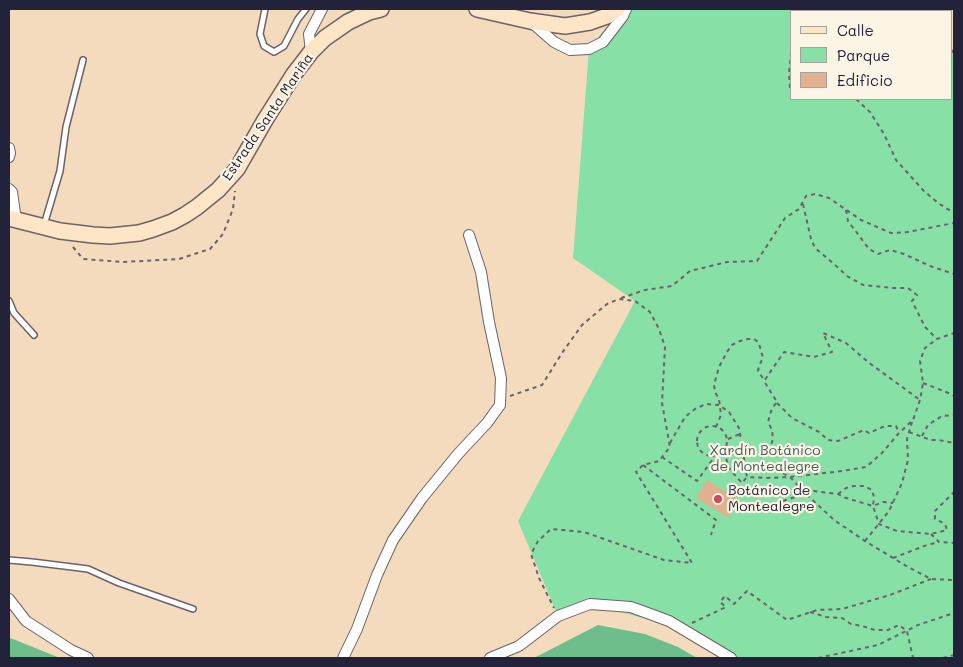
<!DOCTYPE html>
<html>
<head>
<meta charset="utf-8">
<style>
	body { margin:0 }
	#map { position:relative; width:963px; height:667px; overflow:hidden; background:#f4dbbd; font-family:Mali,sans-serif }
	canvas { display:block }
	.frame { position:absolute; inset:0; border:10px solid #22223b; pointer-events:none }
	.legend { position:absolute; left:790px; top:10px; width:162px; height:90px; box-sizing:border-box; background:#fcf5e5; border:1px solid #a5a1a1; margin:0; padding:6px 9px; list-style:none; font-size:15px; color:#22223b }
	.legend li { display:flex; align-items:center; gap:10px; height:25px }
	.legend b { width:25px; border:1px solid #a5a1a1 }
</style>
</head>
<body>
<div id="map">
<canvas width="963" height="667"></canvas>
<div class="frame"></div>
<ul class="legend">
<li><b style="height:6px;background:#fde5c5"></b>Calle</li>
<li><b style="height:14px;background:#87e0a5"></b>Parque</li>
<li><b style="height:14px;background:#e0b091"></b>Edificio</li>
</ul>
</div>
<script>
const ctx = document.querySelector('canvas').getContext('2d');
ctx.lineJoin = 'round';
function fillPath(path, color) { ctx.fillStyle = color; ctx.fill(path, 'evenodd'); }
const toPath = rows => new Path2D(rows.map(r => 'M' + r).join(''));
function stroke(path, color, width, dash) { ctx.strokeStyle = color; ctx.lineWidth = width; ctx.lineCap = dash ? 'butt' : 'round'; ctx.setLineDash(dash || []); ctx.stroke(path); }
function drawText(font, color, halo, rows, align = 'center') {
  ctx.font = font + ' Mali,sans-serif'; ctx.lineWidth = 4.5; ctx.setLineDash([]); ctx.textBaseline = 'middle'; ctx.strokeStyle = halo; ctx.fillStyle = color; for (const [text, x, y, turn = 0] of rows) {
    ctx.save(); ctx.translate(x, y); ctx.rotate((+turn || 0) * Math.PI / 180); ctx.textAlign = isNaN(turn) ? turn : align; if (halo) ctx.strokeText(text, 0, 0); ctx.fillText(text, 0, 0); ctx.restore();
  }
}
fillPath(toPath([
	[621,9,917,9,919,11,792,11,792,99,952,99,952,54,954,57,954,658,725,658,681,628,590,604,558,616,518,521,635,301,573,258,589,49]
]), '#87e0a5');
fillPath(toPath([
	[598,625,645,634,678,647,697,658,534,658],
	[9,638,13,639,60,658,9,658]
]), '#6dbe8a');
fillPath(toPath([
	[707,480,739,500,729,518,696,498]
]), '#e0b091');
const lane = toPath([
	[265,9,260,34,264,46,274,52,284,46,298,19,306,9],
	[44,225,60,171,66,127,83,60],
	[9,301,14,313,34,335],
	[9,560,32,562,88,569,119,583,193,609]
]);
const street = toPath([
	[530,21,554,42,570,50,589,49,603,42,623,16,626,9],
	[311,52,309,34,322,9],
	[9,148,10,153,9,157],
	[9,189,12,192,16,220],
	[9,599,26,621,71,650,88,658],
	[343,658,357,629,377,575,393,540,422,498,458,454,487,423,500,405,501,378,489,322,481,272,469,235],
	[490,658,519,646,558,616,590,604,631,607,669,621,731,658]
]);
const secondary = toPath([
	[477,9,530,21,565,26,590,22,607,16,617,9],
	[9,218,60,231,93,235,110,236,139,233,153,229,172,222,185,215,197,207,218,190,237,169,265,120,294,74,311,52,325,38,348,22,369,12,381,9]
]);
stroke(lane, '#6c6368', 8);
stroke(street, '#6c6368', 12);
stroke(secondary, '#6c6368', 18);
stroke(toPath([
	[923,9,925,11],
	[792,44,789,73,790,90,792,92],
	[952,50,954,54],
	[856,99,870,112,884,134,896,160,923,190,938,203,954,213],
	[803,204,811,239,815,248,833,263,847,276,863,285,893,288,908,288,917,295,912,301,925,327,937,339],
	[846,210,848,221,869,249,878,254,890,250,904,254,930,266,954,274],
	[73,247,83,259,123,262,179,259,210,249,223,234,233,209,235,191],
	[621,298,645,290,672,286,690,271,727,262,757,261,785,218,799,209,806,196,815,194,829,198,861,220,891,233,907,232,954,223],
	[923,383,951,394,954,396],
	[510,396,542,385,562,353,582,325,607,304,619,299,635,301,650,312,659,329,665,347,662,403,670,447,659,461,643,465,636,472,692,563,664,560,584,532,551,529,538,541,531,554,539,578,554,608],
	[777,403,792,418,819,432,828,440,838,441,864,430,869,433,885,426,896,426,899,433],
	'697 441a15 15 0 1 1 30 0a15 15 0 1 1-30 0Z',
	[716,427,721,415,719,399,715,392,714,385,719,367,727,352,732,345,740,341,748,339,754,339,758,342,760,347,763,358,759,366,758,371,764,380],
	[909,432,931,440,939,440,954,443],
	[922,436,928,425,942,416,954,415],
	[728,439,740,434],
	[670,443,685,417,695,409,706,404,719,405,729,412,739,428,747,477,766,478,790,477,842,471,866,467,882,453,899,433,913,420,920,400,923,383,920,361,925,348,937,339,954,333],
	[724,451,729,468,734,474,742,483,747,477],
	[743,454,761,456,764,464,773,467,791,478,803,491,834,520,865,541,908,567,931,579,954,580],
	[761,456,771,445,773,439,772,430,768,422,772,408,777,402,764,381,784,352,814,357,832,352,823,333,846,343,868,362,920,400],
	[662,457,697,481,713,459,713,456],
	[643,465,716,520,711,535],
	[838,494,846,488,854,486,864,486,872,490,874,497,873,506,883,502,893,503],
	[783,501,814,491,838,494,843,497,873,506,879,524,897,531,931,534,947,530,945,524,935,519,935,511,954,492],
	[931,534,939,542,954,543],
	[865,541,889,511,902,483,908,460,907,439,912,422],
	[893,558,927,545,939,542],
	[810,612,826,617,842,618,851,624,862,626,875,630,888,630,899,625,907,631,913,658],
	[692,623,726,607,720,602,725,596,734,604,747,591,787,620,817,610,842,609,890,595,931,579],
	[818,658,878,645,918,625,954,613],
	[943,658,954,655]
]), '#6c6368', 2, [4, 4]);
stroke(lane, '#fff', 5);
stroke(street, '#fff', 10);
stroke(secondary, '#fde5c5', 15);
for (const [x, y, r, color] of [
	[718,499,5,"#d1495b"]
]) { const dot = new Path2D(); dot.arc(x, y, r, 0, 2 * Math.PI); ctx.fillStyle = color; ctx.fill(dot); stroke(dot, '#fcf5e5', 2); }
drawText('14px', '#22223b', '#fcf5e5', [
	["Estrada Santa Mariña",268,117,-56]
]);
drawText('14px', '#405b5b', '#fcf5e5', [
	["Xardín Botánico",765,451],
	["de Montealegre",765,467]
]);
drawText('14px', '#22223b', '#fcf5e5', [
	["Botánico de",728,491],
	["Montealegre",728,507]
], 'left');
</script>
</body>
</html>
